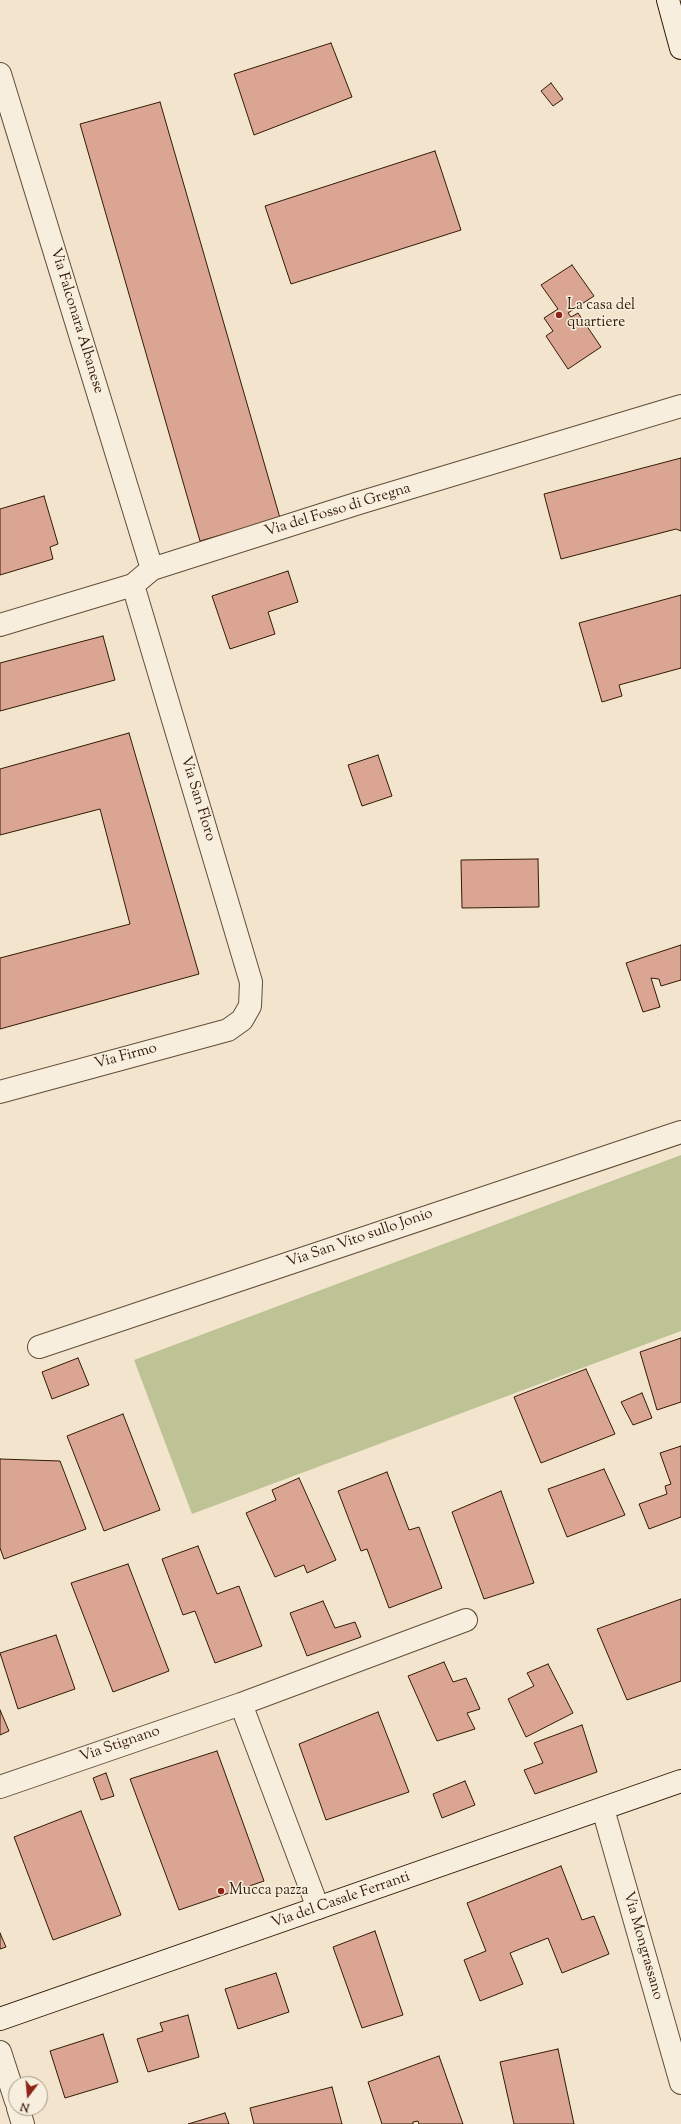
<!DOCTYPE html>
<html>
<head>
<meta charset="utf-8">
<style>
	body { margin:0 }
	#map { position:relative; width:681px; height:2124px; overflow:hidden; background:#f3e5cd; font-family:"Sorts Mill Goudy",serif }
	canvas { display:block }
	.north { position:absolute; left:8px; top:2076px; width:40px; height:40px; box-sizing:border-box; background:#f7eede; border:1px solid #a89987; border-radius:50%; rotate:196deg; font-size:11px; font-weight:700; line-height:16px; text-align:center; color:#321a05 }
	.north::after { content:''; display:block; margin:auto; width:14px; height:18px; background:#8f2418; clip-path:polygon(50% 0,100% 100%,50% 72%,0 100%) }
</style>
</head>
<body>
<div id="map">
<canvas width="681" height="2124"></canvas>
<div class="north">N</div>
</div>
<script>
const ctx = document.querySelector('canvas').getContext('2d');
ctx.lineJoin = 'round';
function fillPath(path, color) { ctx.fillStyle = color; ctx.fill(path, 'evenodd'); }
const toPath = rows => new Path2D(rows.map(r => 'M' + r).join(''));
function stroke(path, color, width, dash) { ctx.strokeStyle = color; ctx.lineWidth = width; ctx.lineCap = dash ? 'butt' : 'round'; ctx.setLineDash(dash || []); ctx.stroke(path); }
function drawText(font, color, halo, rows, align = 'center') {
  ctx.font = font + ' "Sorts Mill Goudy",serif'; ctx.lineWidth = 3; ctx.setLineDash([]); ctx.textBaseline = 'middle'; ctx.strokeStyle = halo; ctx.fillStyle = color; for (const [text, x, y, turn = 0] of rows) {
    ctx.save(); ctx.translate(x, y); ctx.rotate((+turn || 0) * Math.PI / 180); ctx.textAlign = isNaN(turn) ? turn : align; if (halo) ctx.strokeText(text, 0, 0); ctx.fillText(text, 0, 0); ctx.restore();
  }
}
fillPath(toPath([
	[681,1155,681,1331,192,1514,134,1360]
]), '#bec395');
const building = toPath([
	[331,43,352,97,254,135,234,74,331,43],
	[551,83,563,99,553,106,541,91,551,83],
	[160,102,280,518,200,541,80,124,160,102],
	[435,151,461,230,291,284,265,206,435,151],
	[572,265,594,296,568,313,571,317,578,313,601,347,568,369,546,336,553,331,544,318,558,309,541,285,572,265],
	[681,458,681,531,676,529,561,559,544,494,681,458],
	[44,496,58,544,50,547,53,559,0,575,0,509,44,496],
	[288,571,298,602,268,612,275,634,230,649,212,596,288,571],
	[681,595,681,668,619,685,622,696,602,702,579,623,681,595],
	[103,636,115,680,0,711,0,663,103,636],
	[129,733,199,974,0,1029,0,958,130,924,100,809,0,835,0,769,129,733],
	[378,755,392,796,362,806,348,765,378,755],
	[538,859,539,907,462,908,461,860,538,859],
	[681,945,681,980,661,986,659,979,651,978,660,1007,643,1012,626,963,681,945],
	[681,1338,681,1402,657,1410,640,1352,681,1338],
	[78,1358,89,1385,52,1399,42,1372,78,1358],
	[586,1369,615,1434,541,1463,514,1397,586,1369],
	[642,1393,652,1418,633,1425,621,1402,642,1393],
	[123,1414,160,1510,104,1531,67,1436,123,1414],
	[681,1446,681,1517,649,1529,639,1504,667,1494,665,1486,671,1484,660,1453,681,1446],
	[0,1459,60,1461,86,1529,4,1559,0,1548,0,1459],
	[604,1469,625,1515,567,1537,548,1489,604,1469],
	[387,1472,409,1530,419,1527,442,1588,389,1608,367,1549,361,1551,338,1491,387,1472],
	[299,1478,336,1560,307,1573,304,1565,275,1577,246,1513,276,1500,272,1490,299,1478],
	[501,1491,534,1583,484,1599,452,1512,501,1491],
	[198,1546,217,1594,239,1586,262,1646,215,1663,195,1611,183,1615,162,1559,198,1546],
	[128,1564,169,1671,113,1692,71,1583,128,1564],
	[681,1599,681,1681,627,1700,597,1629,681,1599],
	[323,1601,335,1628,355,1622,361,1637,307,1656,290,1613,323,1601],
	[56,1635,75,1689,18,1709,0,1653,56,1635],
	[444,1662,453,1682,466,1678,480,1709,467,1713,475,1729,437,1741,408,1676,444,1662],
	[548,1664,573,1713,526,1737,508,1699,534,1686,527,1673,548,1664],
	[0,1710,9,1731,0,1735,0,1710],
	[378,1712,409,1792,326,1820,299,1744,378,1712],
	[582,1725,597,1772,535,1794,524,1770,543,1763,534,1743,582,1725],
	[217,1751,264,1881,179,1910,130,1779,217,1751],
	[106,1773,114,1796,101,1800,93,1778,106,1773],
	[465,1781,475,1805,442,1818,433,1794,465,1781],
	[81,1811,121,1915,53,1940,14,1837,81,1811],
	[561,1866,582,1920,594,1916,609,1954,562,1973,548,1938,510,1953,523,1984,480,2001,464,1960,486,1951,467,1903,561,1866],
	[375,1931,403,2015,362,2028,333,1947,375,1931],
	[0,1933,6,1947,0,1949,0,1933],
	[276,1973,289,2012,238,2029,225,1989,276,1973],
	[188,2015,199,2057,148,2072,137,2039,163,2031,160,2023,188,2015],
	[103,2034,118,2082,65,2098,50,2051,103,2034],
	[558,2049,574,2124,514,2124,500,2062,558,2049],
	[439,2056,463,2124,419,2124,418,2121,413,2122,413,2124,382,2124,368,2082,439,2056],
	[332,2087,342,2124,254,2124,250,2108,332,2087],
	[225,2113,229,2124,188,2124,225,2113]
]);
fillPath(building, '#daa693');
stroke(building, '#321a05', 1);
const street = toPath([
	[0,74,152,569],
	[0,625,133,585,152,569,359,503,681,406],
	[0,1092,228,1030,242,1020,250,1006,251,982,133,585],
	[39,1347,681,1132],
	[241,1704,318,1908],
	[0,1787,241,1704,466,1620],
	[603,1809,681,2083],
	[0,2052,16,2101],
	[18,2108,23,2124]
]);
const secondary = toPath([
	[668,0,681,48],
	[0,2019,681,1781]
]);
stroke(street, '#624d37', 24);
stroke(secondary, '#321a05', 24);
stroke(street, '#f7eede', 22);
stroke(secondary, '#f7eede', 22);
for (const [x, y, r, color] of [
	[559,315,4,"#8f2418"],
	[221,1891,4,"#8f2418"]
]) { const dot = new Path2D(); dot.arc(x, y, r, 0, 2 * Math.PI); ctx.fillStyle = color; ctx.fill(dot); stroke(dot, '#f7eede', 1.5); }
drawText('15px', '#321a05', '#f7eede', [
	["La casa del",567,306],
	["quartiere",567,323],
	["Mucca pazza",229,1891]
], 'left');
drawText('15px', '#321a05', '#f7eede', [
	["Via Falconara Albanese",76,321,73],
	["Via del Fosso di Gregna",338,511,-17],
	["Via San Floro",197,799,73],
	["Via Firmo",126,1057,-15],
	["Via San Vito sullo Jonio",360,1239,-19],
	["Via Stignano",120,1745,-19],
	["Via del Casale Ferranti",341,1901,-19],
	["Via Mongrassano",642,1946,74]
]);
</script>
</body>
</html>
